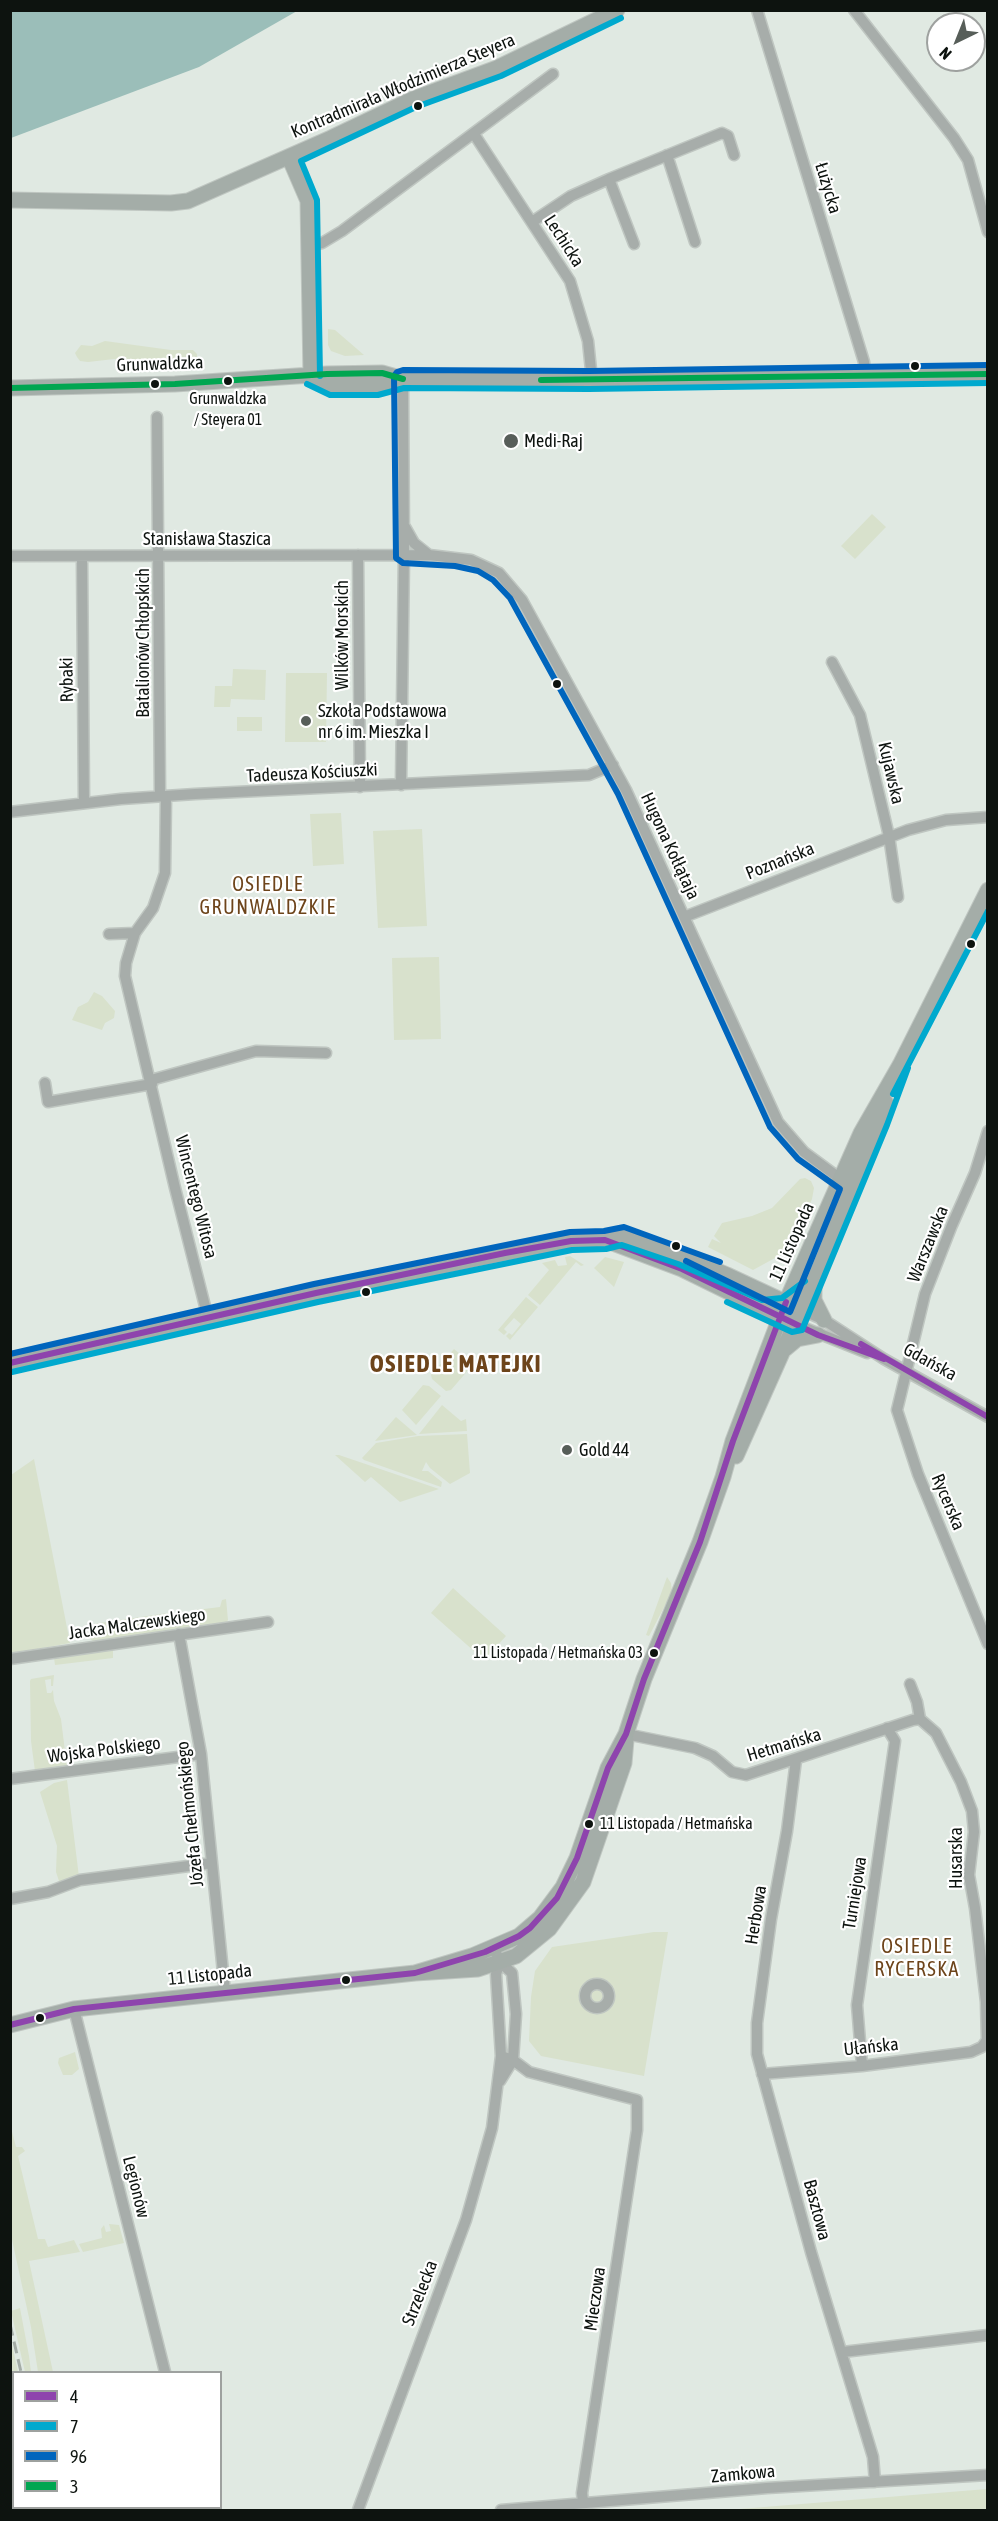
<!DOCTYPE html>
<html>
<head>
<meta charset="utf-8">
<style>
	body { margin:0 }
	#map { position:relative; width:998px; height:2521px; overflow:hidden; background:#e0e9e2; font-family:"Asap Condensed",sans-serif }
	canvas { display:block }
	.frame { position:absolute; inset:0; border:12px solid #0d130f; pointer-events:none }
	.legend { position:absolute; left:12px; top:2371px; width:210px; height:138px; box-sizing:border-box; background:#fff; border:2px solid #9ea19f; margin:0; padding:8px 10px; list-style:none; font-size:18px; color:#0d130f }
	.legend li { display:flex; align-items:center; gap:12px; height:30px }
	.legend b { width:30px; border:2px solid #9ea19f }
	.north { position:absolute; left:926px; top:12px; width:60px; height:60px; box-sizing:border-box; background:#fff; border:2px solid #9ea19f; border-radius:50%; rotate:223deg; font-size:16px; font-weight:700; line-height:24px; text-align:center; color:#0d130f }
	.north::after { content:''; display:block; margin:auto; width:21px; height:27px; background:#575e59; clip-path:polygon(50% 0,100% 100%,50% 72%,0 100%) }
</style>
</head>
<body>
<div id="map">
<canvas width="998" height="2521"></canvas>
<div class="frame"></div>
<ul class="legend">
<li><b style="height:8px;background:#8e44ad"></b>4</li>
<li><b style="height:8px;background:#00a9ce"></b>7</li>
<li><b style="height:8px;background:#0065bd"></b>96</li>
<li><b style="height:8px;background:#00a651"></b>3</li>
</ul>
<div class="north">N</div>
</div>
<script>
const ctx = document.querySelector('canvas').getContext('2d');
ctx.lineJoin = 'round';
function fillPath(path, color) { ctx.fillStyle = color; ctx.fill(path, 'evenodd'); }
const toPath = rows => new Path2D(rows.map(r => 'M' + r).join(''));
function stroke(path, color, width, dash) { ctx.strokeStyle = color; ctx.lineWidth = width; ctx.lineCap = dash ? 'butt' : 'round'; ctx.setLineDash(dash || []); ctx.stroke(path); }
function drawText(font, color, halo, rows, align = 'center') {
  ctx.font = font + ' "Asap Condensed",sans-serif'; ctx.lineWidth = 4.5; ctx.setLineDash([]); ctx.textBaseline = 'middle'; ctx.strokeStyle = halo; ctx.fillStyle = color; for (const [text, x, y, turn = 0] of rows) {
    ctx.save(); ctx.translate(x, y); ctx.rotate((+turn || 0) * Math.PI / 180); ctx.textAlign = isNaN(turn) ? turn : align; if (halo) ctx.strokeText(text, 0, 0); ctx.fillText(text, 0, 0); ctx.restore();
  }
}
fillPath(toPath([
	[328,329,335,330,364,355,345,356,331,351,328,345],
	[105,341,171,350,193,350,197,354,197,359,170,364,160,361,114,359,88,362,80,361,77,357,75,353,81,345,92,346],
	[872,514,886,527,855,559,841,546],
	[233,669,266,670,265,700,231,699,230,707,214,707,215,686,232,686],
	[286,673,327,673,326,742,285,742],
	[237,717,262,717,262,731,237,731],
	[341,813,344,864,313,866,310,814],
	[422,829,427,926,378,928,373,831],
	[439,957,441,1039,394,1040,392,958],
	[94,992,102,996,115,1011,114,1018,105,1023,102,1030,72,1020,78,1007,88,1002],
	[805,1178,811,1181,814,1188,812,1199,790,1248,786,1252,753,1270,708,1247,712,1239,721,1243,714,1236,722,1223,752,1216,772,1208,800,1179],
	[570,1256,584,1265,581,1266,576,1262,540,1305,528,1295,549,1270,542,1263,555,1260,558,1266,567,1265,565,1257],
	[605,1257,624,1262,614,1287,594,1268],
	[526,1297,538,1307,510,1340,506,1336,509,1333,512,1335,521,1324,514,1318,504,1329,507,1332,504,1335,498,1330],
	[454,1349,467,1360,470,1368,451,1390,446,1391,432,1379,431,1375],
	[423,1385,429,1386,441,1396,416,1425,402,1410],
	[442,1405,461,1421,466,1419,467,1431,419,1434],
	[396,1417,417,1435,375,1441,395,1418],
	[467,1434,470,1473,450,1484,430,1468,426,1462,422,1471,428,1471,442,1482,441,1487,364,1460,362,1458,376,1443,418,1436],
	[335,1455,339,1455,439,1489,400,1502,371,1477,365,1482],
	[34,1459,70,1643,11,1654,11,1475],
	[667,1577,671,1583,672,1592,649,1636,646,1635],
	[453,1588,506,1636,484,1660,431,1613],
	[226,1599,228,1620,226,1623,94,1642,89,1638,88,1622,92,1622,93,1624,168,1613,169,1620,197,1616,196,1610,220,1607,222,1600],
	[113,1649,113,1658,55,1665,54,1658],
	[54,1675,53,1686,51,1686,51,1679,45,1680,47,1693,51,1693,53,1690,54,1701,61,1719,67,1767,35,1771,31,1741,30,1681,31,1679],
	[67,1780,79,1877,60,1884,56,1872,57,1846,40,1792,54,1783],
	[654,1932,668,1932,644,2076,541,2056,529,2041,531,1997,535,1971,552,1947],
	[75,2052,79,2069,72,2075,63,2075,58,2063,59,2058],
	[10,2124,16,2147,22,2147,25,2151,18,2156,38,2239,45,2239,48,2247,74,2240,80,2252,29,2261,53,2372,38,2372,31,2327,11,2235],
	[109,2224,119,2225,124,2243,83,2252,79,2244,102,2238,101,2229,104,2225,106,2232,111,2231],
	[20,2308,29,2356,31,2372,25,2372,11,2311],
	[11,2340,18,2372,14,2372,14,2508,48,2508,48,2510,11,2510],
	[987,2489,987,2510,727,2510]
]), '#d8e1cc');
fillPath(toPath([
	[11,10,297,10,297,11,199,67,11,138]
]), '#9bbeb9');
const street = toPath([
	[757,10,864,362,865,375],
	[854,10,954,138,968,160,988,232],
	[474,134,570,281,588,341,592,380],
	[667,155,695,242],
	[532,222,571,196,609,179],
	[634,244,609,179,722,133,728,136,734,155],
	[310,245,322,243,342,231,553,74],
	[157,417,160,796],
	[405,527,414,543,429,555],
	[358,555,360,787],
	[10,556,429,555,471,560,499,573,522,600,626,790,778,1122,804,1152,846,1183],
	[82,556,84,803],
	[832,662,860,715,889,836,898,897],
	[401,785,404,554,403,379],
	[10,812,121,799,195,794,589,775,613,765],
	[684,917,908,830,946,820,988,817],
	[135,933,153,908,165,873,166,796],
	[109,934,135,933,126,963,125,976,175,1188,208,1318],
	[151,1080,256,1051,326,1053],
	[45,1083,48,1102,152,1084],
	[988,1131,975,1173,952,1225,925,1294,897,1410,918,1474,988,1644],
	[802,1310,824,1320,884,1359,988,1417],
	[795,1324,867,1353],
	[179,1634,201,1754,225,1992],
	[10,1659,268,1622],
	[626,1734,695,1748,713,1756,732,1772,746,1775,913,1720,920,1719],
	[796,1760,787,1831,771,1919,757,2023,757,2054,811,2252,873,2457,875,2482],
	[10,1779,201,1754],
	[10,1899,48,1892,80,1880,212,1863],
	[494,1948,500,1962,512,1973,516,2014,513,2060,500,2081],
	'585 1996a12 12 0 1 1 24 0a12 12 0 1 1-24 0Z',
	[74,2009,165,2372],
	[501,2056,513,2060,529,2072,637,2100,637,2130,582,2493,583,2502],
	[862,2066,857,2005,895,1741,887,1728],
	[762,2074,862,2066,971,2052,982,2047,987,2040,986,2002,975,1908,969,1875,974,1832,972,1811,961,1782,936,1733,920,1719,917,1702,910,1684],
	[843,2352,988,2335],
	[198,2508,199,2510],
	[358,2510,466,2220,492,2128,501,2056,496,1974,500,1962],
	[501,2510,767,2488,988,2475]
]);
const secondary = toPath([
	[289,157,308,201,311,376],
	[10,200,171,203,188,201,331,138,413,99,497,68,617,10],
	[311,376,332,386,378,386,403,379,589,380,988,374],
	[10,388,175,384,327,374,382,373,403,379],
	[605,1240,682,1269,788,1321],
	[814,1284,814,1300,824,1320],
	[785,1349,797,1339,818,1335],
	[10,1363,316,1293,505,1253,571,1241,605,1240,622,1236,663,1248,727,1275,802,1310],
	[736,1456,814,1281,886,1103],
	[415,1973,472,1956,519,1936,540,1918,563,1887,577,1858,608,1768,626,1734,644,1679,700,1542,723,1477,733,1441,786,1302,861,1133,900,1065,988,890],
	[10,2025,74,2009,415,1973,478,1969,516,1956,549,1929,583,1882,624,1763,626,1740]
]);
stroke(street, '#bfc6c1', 13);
stroke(secondary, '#bfc6c1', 17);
stroke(street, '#a7adaa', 10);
stroke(secondary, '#a4ada8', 15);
stroke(toPath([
	[10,2324,21,2372]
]), '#a4aca6', 3, [12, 6]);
stroke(toPath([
	[861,1344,988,1417],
	[10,1363,316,1293,505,1253,571,1241,605,1240,682,1269,818,1335,884,1359],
	[10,2025,74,2009,415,1973,485,1952,519,1936,530,1928,557,1898,577,1858,608,1768,626,1734,644,1679,700,1542,733,1441,786,1302]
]), '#8e44ad', 6);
stroke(toPath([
	[320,376,317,200,301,161,416,107,501,76,621,18],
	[307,384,330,395,378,395,404,388,589,389,988,383],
	[893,1094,988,911],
	[727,1302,792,1332,802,1330,887,1125,908,1068],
	[12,1372,318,1302,572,1250,606,1249,622,1245,628,1247,678,1264,762,1300,782,1298,805,1281]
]), '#00a9ce', 6);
stroke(toPath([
	[686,1261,790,1312,840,1189,798,1159,770,1127,618,794,510,598,493,580,478,571,455,566,403,563,396,558,394,376,397,372,403,370,589,371,988,365],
	[10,1354,314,1284,570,1232,604,1231,624,1227,720,1262]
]), '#0065bd', 6);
stroke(toPath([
	[541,380,988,374],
	[10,388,175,384,327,374,382,373,403,379]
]), '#00a651', 6);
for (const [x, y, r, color] of [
	[418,106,5,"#0d130f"],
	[915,366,5,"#0d130f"],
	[228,381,5,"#0d130f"],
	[155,384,5,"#0d130f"],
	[511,441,8,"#575e59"],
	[557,684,5,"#0d130f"],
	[306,721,6,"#575e59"],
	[971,944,5,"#0d130f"],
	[676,1246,5,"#0d130f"],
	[366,1292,5,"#0d130f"],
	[567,1450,6,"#575e59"],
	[654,1653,5,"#0d130f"],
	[589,1824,5,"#0d130f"],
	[346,1980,5,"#0d130f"],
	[40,2018,5,"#0d130f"]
]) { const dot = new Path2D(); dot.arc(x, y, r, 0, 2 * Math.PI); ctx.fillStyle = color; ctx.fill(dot); stroke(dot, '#fff', 2); }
drawText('16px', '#0d130f', '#fff', [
	["Grunwaldzka",228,399],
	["/ Steyera 01",228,420],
	["11 Listopada / Hetmańska 03",643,1653,"right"],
	["11 Listopada / Hetmańska",600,1824,"left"]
]);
drawText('18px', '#0d130f', '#fff', [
	["Kontradmirała Włodzimierza Steyera",403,86,-23],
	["Łużycka",828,188,73],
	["Lechicka",564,241,57],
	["Grunwaldzka",160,364,-2],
	["Stanisława Staszica",207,539],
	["Wilków Morskich",342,635,-90],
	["Batalionów Chłopskich",143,643,-90],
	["Rybaki",67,680,-91],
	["Tadeusza Kościuszki",312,773,-3],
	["Kujawska",891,773,77],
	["Hugona Kołłątaja",670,846,65],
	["Poznańska",780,861,-22],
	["Wincentego Witosa",196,1197,76],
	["11 Listopada",792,1242,-66],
	["Warszawska",928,1244,-68],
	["Gdańska",930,1362,29],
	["Rycerska",948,1502,67],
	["Jacka Malczewskiego",137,1624,-8],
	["Hetmańska",784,1745,-17],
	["Wojska Polskiego",104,1750,-7],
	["Józefa Chełmońskiego",190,1814,-96],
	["Husarska",956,1858,-90],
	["Turniejowa",855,1893,-81],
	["Herbowa",756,1915,-81],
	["11 Listopada",210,1975,-6],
	["Ułańska",871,2047,-6],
	["Legionów",136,2187,76],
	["Basztowa",817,2210,75],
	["Strzelecka",420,2293,-69],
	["Mieczowa",595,2299,-82],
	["Zamkowa",743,2474,-5]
]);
drawText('18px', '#0d130f', '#fff', [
	["Medi-Raj",524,441],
	["Szkoła Podstawowa",318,711],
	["nr 6 im. Mieszka I",318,732],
	["Gold 44",579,1450]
], 'left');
ctx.letterSpacing = '1.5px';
drawText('20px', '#6d441a', '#fff', [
	["OSIEDLE",268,885],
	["GRUNWALDZKIE",268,908],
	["OSIEDLE",917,1947],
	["RYCERSKA",917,1970]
]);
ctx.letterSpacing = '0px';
ctx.letterSpacing = '1.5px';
drawText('bold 24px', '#6d441a', '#fff', [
	["OSIEDLE MATEJKI",456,1364]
]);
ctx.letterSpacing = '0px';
</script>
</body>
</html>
